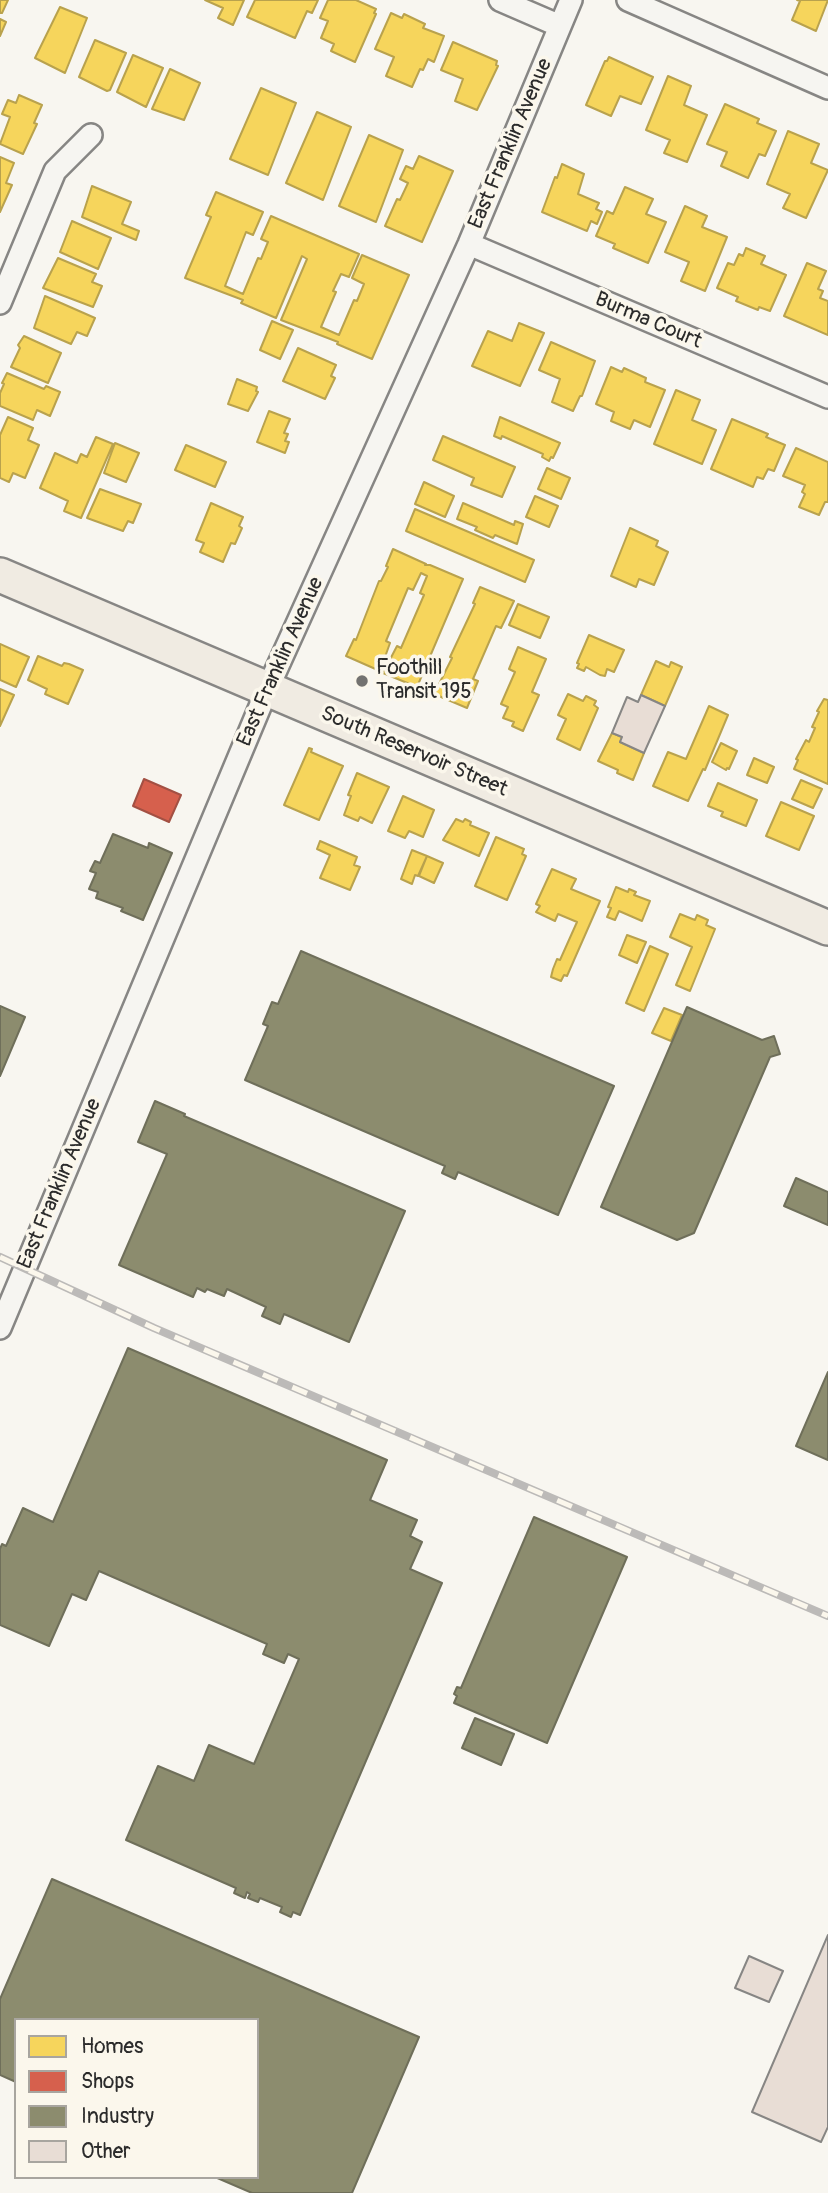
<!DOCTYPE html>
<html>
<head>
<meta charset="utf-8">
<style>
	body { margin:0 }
	#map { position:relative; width:828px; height:2193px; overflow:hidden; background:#f8f6f0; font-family:Pangolin,sans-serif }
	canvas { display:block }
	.legend { position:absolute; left:14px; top:2018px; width:245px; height:161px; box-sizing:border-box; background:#fbf7ec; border:2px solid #a8a59f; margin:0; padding:9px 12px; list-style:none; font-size:21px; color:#2b2b2b }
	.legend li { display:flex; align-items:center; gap:14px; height:35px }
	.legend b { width:35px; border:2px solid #a8a59f }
</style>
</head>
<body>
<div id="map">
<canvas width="828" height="2193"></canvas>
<ul class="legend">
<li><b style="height:19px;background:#f6d55c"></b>Homes</li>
<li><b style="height:19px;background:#d6604d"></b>Shops</li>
<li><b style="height:19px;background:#8c8c6e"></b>Industry</li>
<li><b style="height:19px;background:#e8ddd5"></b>Other</li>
</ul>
</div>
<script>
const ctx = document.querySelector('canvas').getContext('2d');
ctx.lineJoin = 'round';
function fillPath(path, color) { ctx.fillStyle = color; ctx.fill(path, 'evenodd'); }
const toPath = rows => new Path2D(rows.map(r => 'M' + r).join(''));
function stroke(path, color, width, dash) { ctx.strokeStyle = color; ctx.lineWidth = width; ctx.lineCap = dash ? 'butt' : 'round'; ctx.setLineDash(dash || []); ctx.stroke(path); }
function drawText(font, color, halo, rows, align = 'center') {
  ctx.font = font + ' Pangolin,sans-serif'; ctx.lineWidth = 7; ctx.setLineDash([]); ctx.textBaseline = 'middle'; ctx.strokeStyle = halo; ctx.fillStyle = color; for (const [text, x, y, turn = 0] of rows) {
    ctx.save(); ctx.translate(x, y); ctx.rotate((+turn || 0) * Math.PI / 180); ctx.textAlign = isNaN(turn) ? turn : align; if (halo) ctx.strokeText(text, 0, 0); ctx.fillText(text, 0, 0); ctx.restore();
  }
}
const homes = toPath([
	[0,0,8,0,2,13,0,13,0,0],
	[205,0,244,0,233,25,218,18,223,8,205,0],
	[255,0,318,0,312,13,307,11,295,38,247,17,255,0],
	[328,0,356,0,376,9,374,13,376,14,355,62,331,51,334,44,321,38,328,21,320,18,328,0],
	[797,0,828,0,816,31,792,20,800,1,797,0],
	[60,7,87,18,65,73,35,58,60,7],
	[391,13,402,18,404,14,425,24,423,28,444,36,434,62,428,59,423,70,420,69,412,87,386,76,394,57,375,49,391,13],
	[0,19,6,22,0,36,0,19],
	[95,40,126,53,110,90,107,91,79,77,95,40],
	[453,42,497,61,496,65,498,66,477,110,455,101,463,79,441,70,453,42],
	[133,55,163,68,146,107,117,92,133,55],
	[609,57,653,77,641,104,620,96,611,116,586,105,605,61,607,61,609,57],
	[170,69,200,83,184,120,152,109,170,69],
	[668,76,691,86,684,105,707,115,687,162,664,153,670,140,646,130,668,76],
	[261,88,296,103,268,175,230,159,261,88],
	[19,95,42,105,34,123,37,124,23,154,0,144,10,117,2,114,8,100,16,103,19,95],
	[725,104,759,119,757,123,776,131,765,156,759,154,748,178,721,166,727,152,707,144,725,104],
	[317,112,351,127,323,200,286,183,317,112],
	[788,131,819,144,811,163,828,170,806,218,783,208,790,194,767,184,788,131],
	[369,135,403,150,376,222,339,206,369,135],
	[419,156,453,171,422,242,385,226,397,199,400,200,408,183,400,179,406,166,413,169,419,156],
	[0,157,14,163,6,183,12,185,0,212,0,157],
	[562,164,584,174,578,194,599,203,596,209,602,212,597,224,591,221,587,231,542,212,555,177,557,178,562,164],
	[92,186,131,202,122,224,139,231,136,240,82,217,92,186],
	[625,187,653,199,646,214,666,222,648,263,613,248,615,244,596,236,607,211,613,214,625,187],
	[216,192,263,212,253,235,246,232,225,286,243,294,258,258,261,259,268,242,261,239,271,216,359,254,349,277,341,274,333,291,336,292,321,327,339,335,354,300,357,301,364,284,352,278,362,255,409,275,372,359,337,344,338,342,281,320,307,259,302,256,276,318,241,303,243,300,185,278,211,217,206,215,216,192],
	[685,206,707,216,702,227,727,237,705,291,681,281,689,262,665,252,685,206],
	[72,221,111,238,98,269,60,252,72,221],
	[746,248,765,256,761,264,786,275,770,311,759,307,758,310,736,301,738,297,717,288,728,263,734,265,739,254,743,256,746,248],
	[58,258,96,274,92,282,102,286,93,307,43,288,58,258],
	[807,263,826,271,818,289,823,291,820,298,828,301,828,335,784,316,807,263],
	[45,296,95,318,87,336,77,332,71,344,34,328,45,296],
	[272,321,293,330,280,359,260,350,272,321],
	[519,323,544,333,520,386,472,366,488,331,512,341,519,323],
	[24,336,61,353,48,383,11,367,20,348,18,345,24,336],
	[551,342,595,361,582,396,580,396,573,411,552,402,560,379,539,370,551,342],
	[298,348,336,365,331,376,335,378,325,399,283,381,298,348],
	[611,367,622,372,624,368,646,378,645,382,665,390,650,427,634,420,630,429,611,421,614,412,596,404,611,367],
	[7,373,44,389,46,386,60,392,50,416,37,410,33,420,0,406,0,393,4,384,2,383,7,373],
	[237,379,257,387,256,391,258,392,248,411,228,404,237,379],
	[676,390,700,400,692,420,716,430,702,464,654,444,676,390],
	[269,411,290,419,284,433,288,434,285,441,289,442,285,453,257,442,269,411],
	[8,417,33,428,28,440,39,445,25,478,13,473,9,482,0,478,0,435,8,417],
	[500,417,560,443,553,458,551,457,549,461,542,457,543,454,502,436,501,439,494,436,500,417],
	[732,419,768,434,766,437,785,445,774,471,768,469,763,479,757,477,753,487,711,469,732,419],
	[443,436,515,467,502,497,471,485,474,478,433,460,443,436],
	[96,437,113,444,81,518,64,511,68,501,40,488,55,453,77,463,81,454,87,457,96,437],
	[115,443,139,453,126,482,104,473,115,443],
	[186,445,226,462,215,487,175,470,186,445],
	[796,448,828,462,828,502,825,502,819,515,799,507,805,494,802,492,805,485,783,476,796,448],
	[547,468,570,478,561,499,538,489,547,468],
	[424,482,454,496,445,517,415,504,424,482],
	[100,489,141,504,133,523,128,521,123,531,87,518,100,489],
	[535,496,558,506,549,527,526,517,535,496],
	[211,503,243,517,239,526,242,528,235,544,231,543,223,562,200,552,204,543,196,540,211,503],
	[463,503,514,525,515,521,523,524,517,544,495,535,493,538,475,530,477,527,457,519,463,503],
	[415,509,534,560,525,582,406,531,415,509],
	[630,528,658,541,656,546,668,552,654,585,639,579,636,587,611,576,630,528],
	[393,549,426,564,425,565,430,565,463,579,417,687,383,673,397,646,401,648,424,595,420,593,427,576,421,573,413,590,408,588,386,641,390,643,380,671,346,656,354,639,356,640,379,581,381,581,388,567,386,566,393,549],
	[480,587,514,601,501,628,496,626,473,679,478,681,467,708,434,694,452,658,450,657,475,604,473,603,480,587],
	[518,604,549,617,540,638,509,625,518,604],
	[589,635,624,650,614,672,607,669,605,676,600,675,586,667,584,671,577,668,579,664,577,663,589,635],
	[0,644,29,657,16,687,0,680,0,644],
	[518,647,546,659,532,692,539,695,523,731,512,726,514,722,503,718,508,707,501,704,515,672,509,669,518,647],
	[38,656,62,666,64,663,69,664,83,670,68,704,45,694,47,689,28,680,38,656],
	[656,661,669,667,671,662,682,667,665,706,641,695,656,661],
	[0,689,14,695,0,726,0,689],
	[568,694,583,701,586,696,596,701,594,705,598,708,580,750,557,739,566,719,558,715,568,694],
	[824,699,828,700,828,784,794,769,798,760,796,759,806,740,809,742,815,728,812,727,819,712,817,711,824,699],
	[709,706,728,715,705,770,703,769,688,801,653,786,668,752,686,759,709,706],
	[612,733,622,737,620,742,644,753,633,780,617,773,618,770,598,761,612,733],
	[721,743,737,751,729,769,727,768,726,770,712,762,721,743],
	[309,748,312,749,311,752,343,766,319,820,284,805,309,748],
	[754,758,774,767,767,783,747,775,754,758],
	[357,773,389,787,372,823,360,817,358,821,344,815,351,796,348,795,357,773],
	[801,780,822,789,813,808,792,799,801,780],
	[718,783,757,800,746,826,721,816,723,812,708,806,718,783],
	[403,796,434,810,423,837,409,831,405,838,388,831,403,796],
	[781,802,814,816,799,850,766,836,781,802],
	[456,819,463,822,465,819,471,822,470,825,489,833,479,856,443,840,456,819],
	[496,837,524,849,522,854,526,856,507,900,475,886,496,837],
	[320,841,357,857,354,865,360,867,350,890,320,878,330,855,317,849,320,841],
	[412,850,427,856,418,876,415,875,412,884,401,879,412,850],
	[427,856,443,863,434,883,419,876,427,856],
	[552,869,576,879,571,889,600,901,567,976,564,975,561,981,551,977,553,969,557,959,560,960,577,922,558,914,555,921,536,912,540,906,536,904,552,869],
	[616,887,628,892,629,889,636,892,634,895,650,901,642,921,619,911,615,920,607,917,611,908,608,907,616,887],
	[680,914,695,920,697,915,708,920,706,925,715,929,690,991,676,985,692,947,670,937,680,914],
	[627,935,646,942,637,963,619,955,627,935],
	[650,946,668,954,644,1011,626,1003,650,946],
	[664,1008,682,1015,671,1041,652,1033,664,1008]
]);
fillPath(homes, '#f6d55c');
stroke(homes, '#b9a24d', 2);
const shops = toPath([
	[144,779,181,795,169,822,133,806,144,779]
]);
fillPath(shops, '#d6604d');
stroke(shops, '#a35043', 2);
const industry = toPath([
	[113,834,148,848,149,843,172,853,143,920,121,911,123,908,96,898,98,892,89,889,96,873,90,871,95,861,100,863,113,834],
	[301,951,614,1086,558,1215,458,1172,455,1179,442,1173,445,1166,245,1080,268,1026,263,1024,272,1002,278,1004,301,951],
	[0,1006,25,1017,0,1076,0,1006],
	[687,1007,762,1040,774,1036,780,1054,770,1057,694,1233,677,1240,601,1207,687,1007],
	[155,1101,185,1114,184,1116,405,1211,349,1342,284,1314,280,1324,262,1316,266,1307,227,1289,224,1296,207,1289,205,1292,197,1288,193,1297,119,1265,167,1154,138,1142,155,1101],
	[796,1178,828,1192,828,1225,784,1206,796,1178],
	[128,1348,387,1460,370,1500,417,1520,410,1536,422,1542,410,1569,442,1583,300,1915,293,1912,291,1917,280,1912,282,1907,260,1898,258,1902,248,1898,250,1894,247,1892,245,1898,234,1893,236,1888,126,1840,158,1766,194,1781,209,1745,254,1764,299,1659,288,1654,284,1663,263,1654,267,1644,99,1571,86,1600,72,1594,49,1646,0,1625,0,1549,2,1544,6,1546,23,1508,53,1522,128,1348],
	[828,1372,828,1460,796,1446,828,1372],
	[534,1517,627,1557,547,1743,454,1703,457,1696,454,1694,457,1687,461,1688,534,1517],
	[475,1718,514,1734,501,1765,462,1748,475,1718],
	[52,1879,419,2037,352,2193,252,2193,215,2177,257,2177,257,2020,16,2020,16,2082,0,2075,0,1999,52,1879]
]);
fillPath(industry, '#8c8c6e');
stroke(industry, '#6f6f5a', 2);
const building = toPath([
	[641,695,665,706,644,753,620,742,622,737,612,733,627,697,638,702,641,695],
	[828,1935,828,2127,821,2142,752,2112,828,1935],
	[749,1956,783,1971,769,2002,735,1988,749,1956]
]);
fillPath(building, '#e8ddd5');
stroke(building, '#878684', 2);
const street = toPath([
	[500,0,560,26],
	[628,0,828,88],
	[469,244,828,397],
	[0,303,55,171,91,135],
	[0,1328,267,690,469,244,571,0]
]);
const primary = toPath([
	[0,575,828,928]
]);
stroke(street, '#878684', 26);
stroke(primary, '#878684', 38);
stroke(street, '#f6f5f1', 21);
stroke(primary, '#f0ebe2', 33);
const rail = toPath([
	[0,1257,154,1328,828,1616]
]);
stroke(rail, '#bcbab8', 8);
stroke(rail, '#fbf7ec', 5, [16]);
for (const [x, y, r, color] of [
	[362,681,7,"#737270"]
]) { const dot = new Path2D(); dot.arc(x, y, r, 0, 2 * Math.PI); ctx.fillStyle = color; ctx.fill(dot); stroke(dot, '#fbf7ec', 2.5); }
drawText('21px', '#2b2b2b', '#fbf7ec', [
	["East Franklin Avenue",511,144,-67],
	["Burma Court",648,321,23],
	["East Franklin Avenue",281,662,-66],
	["South Reservoir Street",414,752,23],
	["East Franklin Avenue",60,1184,-67]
]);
drawText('21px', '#2b2b2b', '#fbf7ec', [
	["Foothill",376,669],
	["Transit 195",376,693]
], 'left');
</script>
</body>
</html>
